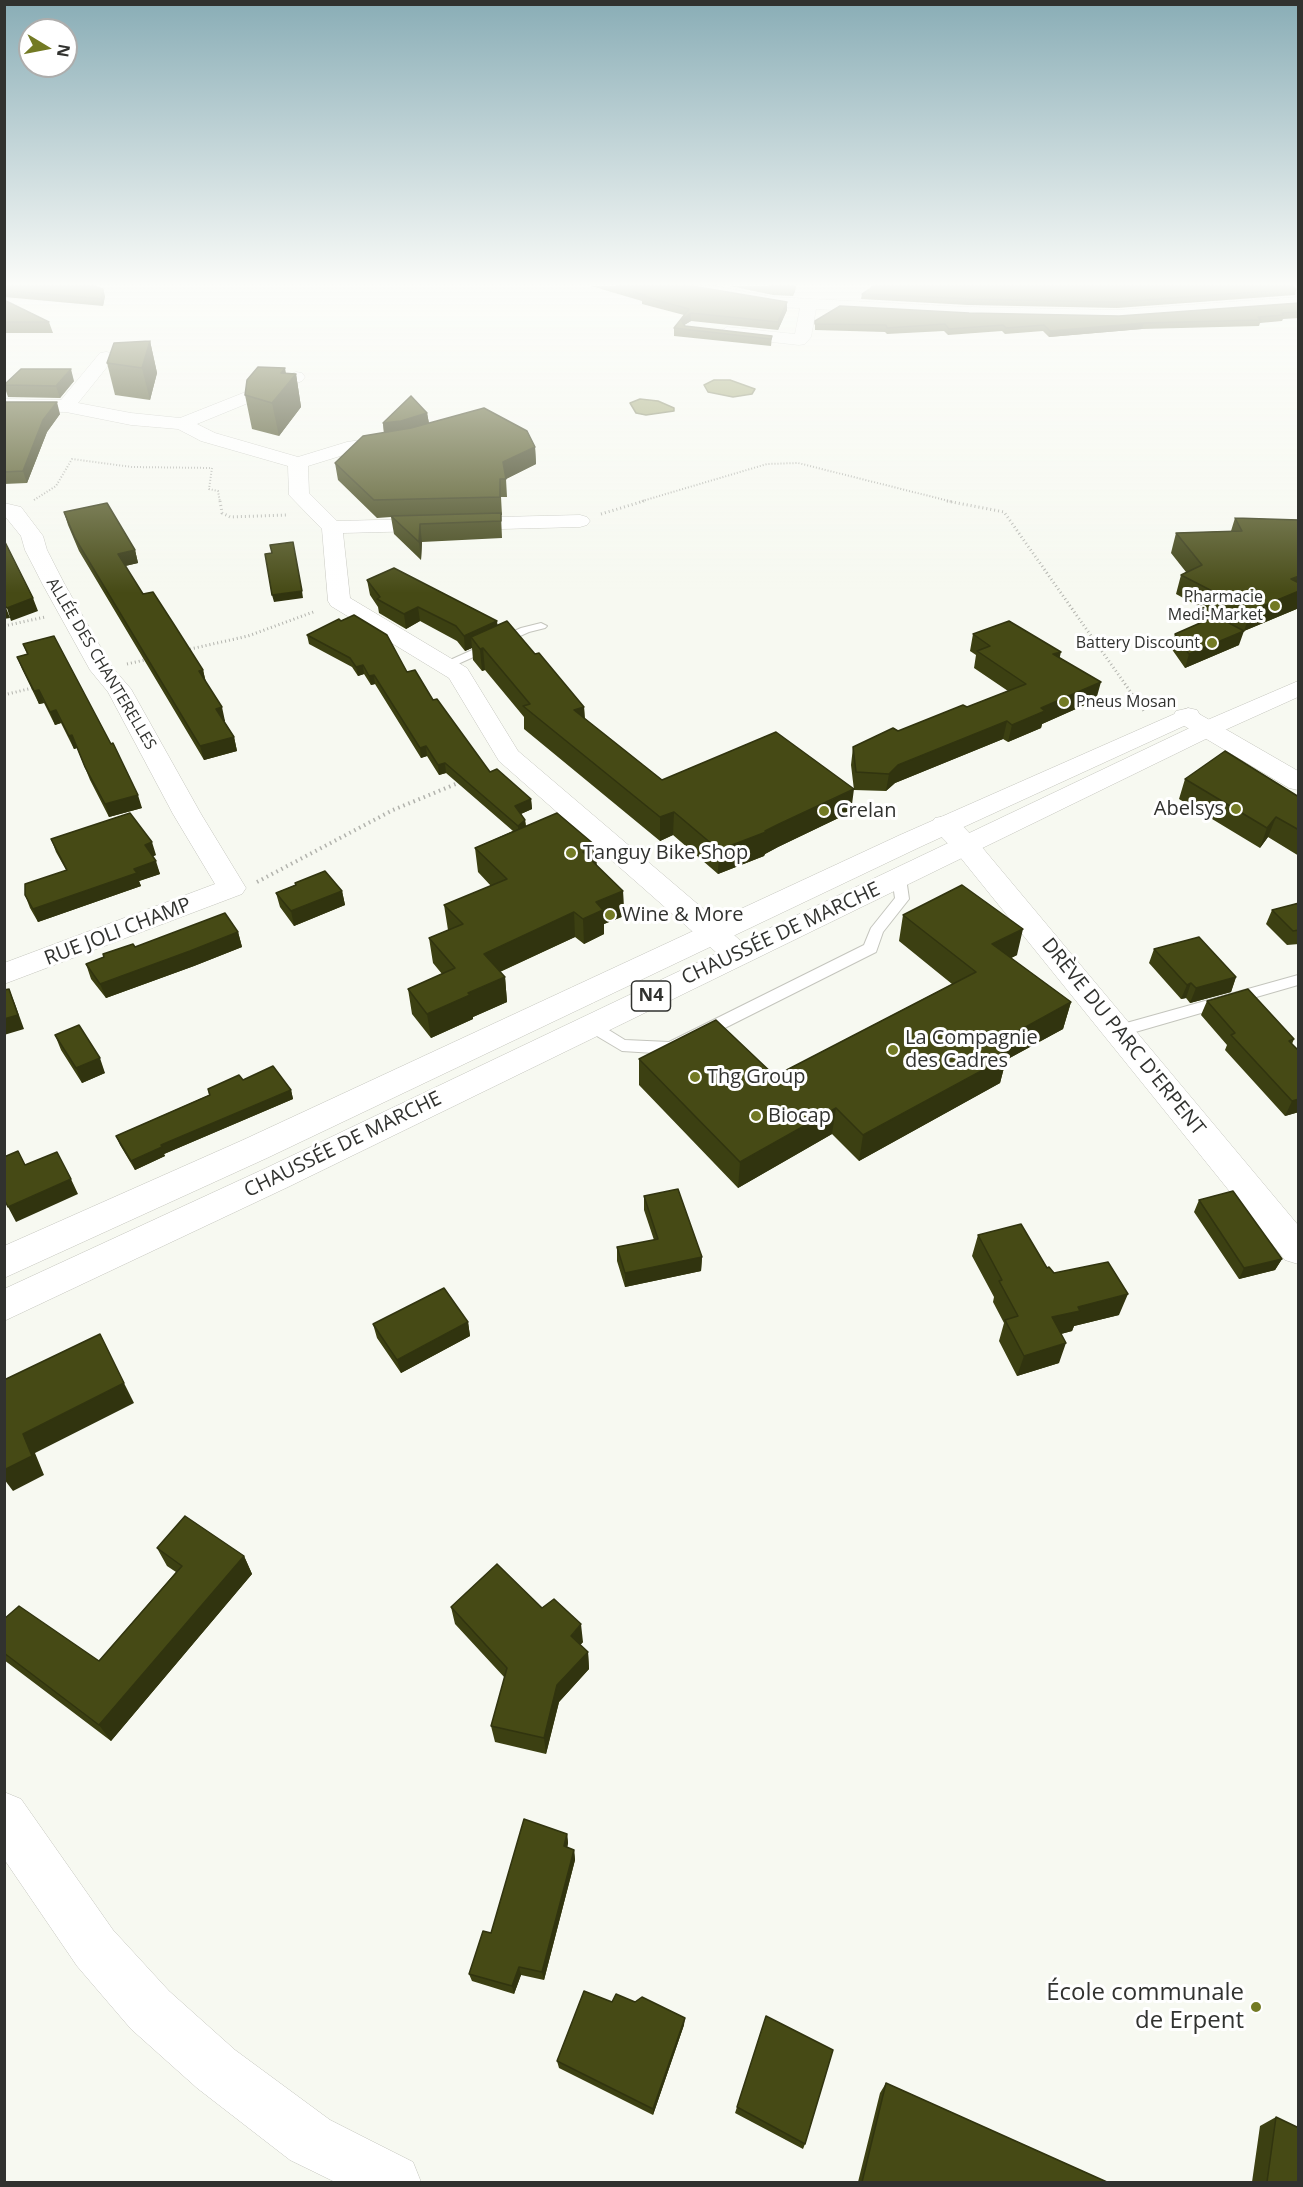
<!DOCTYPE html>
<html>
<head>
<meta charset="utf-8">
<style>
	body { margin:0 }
	#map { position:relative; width:1303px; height:2187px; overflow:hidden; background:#f7f9f1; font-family:"Open Sans",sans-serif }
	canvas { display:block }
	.frame { position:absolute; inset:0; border:6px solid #31322f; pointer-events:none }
	.north { position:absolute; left:18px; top:18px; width:60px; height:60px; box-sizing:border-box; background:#fff; border:2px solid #adadac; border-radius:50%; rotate:100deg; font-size:16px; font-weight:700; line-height:24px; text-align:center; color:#31322f }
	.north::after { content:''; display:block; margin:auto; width:21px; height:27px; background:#737a24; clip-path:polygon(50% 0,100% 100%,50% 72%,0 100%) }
</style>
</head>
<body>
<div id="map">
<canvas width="1303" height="2187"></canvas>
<div class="frame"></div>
<div class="north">N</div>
</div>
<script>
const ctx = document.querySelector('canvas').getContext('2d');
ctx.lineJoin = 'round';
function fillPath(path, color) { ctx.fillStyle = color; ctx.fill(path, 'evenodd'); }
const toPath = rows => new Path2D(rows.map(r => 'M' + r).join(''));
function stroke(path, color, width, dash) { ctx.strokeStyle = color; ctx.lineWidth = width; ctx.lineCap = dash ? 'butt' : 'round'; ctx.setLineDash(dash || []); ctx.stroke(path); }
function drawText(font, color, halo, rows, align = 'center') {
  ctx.font = font + ' "Open Sans",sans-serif'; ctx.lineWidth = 6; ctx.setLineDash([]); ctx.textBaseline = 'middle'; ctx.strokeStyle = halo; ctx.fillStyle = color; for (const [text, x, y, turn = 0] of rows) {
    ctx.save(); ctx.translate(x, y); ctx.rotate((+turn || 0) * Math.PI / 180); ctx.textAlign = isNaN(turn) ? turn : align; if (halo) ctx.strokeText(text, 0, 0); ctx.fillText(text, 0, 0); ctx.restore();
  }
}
const water = toPath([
	[714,380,730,380,755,389,752,394,733,397,708,392,704,385,714,380],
	[640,399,658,401,674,408,674,411,646,415,636,413,630,403,640,399]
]);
fillPath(water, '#9ca26c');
stroke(water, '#7c805a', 1.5);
const lane = toPath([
	[541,623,547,626,545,628,529,632,449,668,445,669,439,665,521,628,541,623],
	[899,874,906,878,909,899,883,932,876,952,677,1052,671,1054,622,1051,585,1029,583,1025,585,1021,591,1019,625,1040,669,1042,864,945,871,928,895,898,892,878,899,874],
	[1298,975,1298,985,1118,1037,1112,1035,1110,1031,1112,1027,1298,975]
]);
const street = toPath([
	[679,286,715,286,773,297,968,307,1117,310,1298,297,1298,307,1117,320,968,317,816,309,811,337,805,344,799,345,727,337,719,332,727,327,795,334,800,308,773,307,687,291,679,286],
	[106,352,112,353,115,357,78,403,131,413,180,418,296,372,302,373,305,377,302,381,197,424,215,433,298,457,347,442,395,435,402,437,405,441,402,445,350,453,308,466,309,493,337,521,580,515,587,517,590,521,587,525,580,527,343,533,350,598,467,668,518,751,748,947,752,954,748,961,737,964,726,961,499,761,449,678,331,606,328,601,322,529,289,495,288,466,201,441,178,429,131,425,66,412,4,411,4,399,61,400,100,353,106,352],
	[4,503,21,507,43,536,47,550,65,585,112,667,131,689,201,814,246,888,242,894,4,984,4,963,215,884,173,814,108,692,90,670,43,585,25,550,21,536,4,515,4,503],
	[1185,709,1194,711,1298,771,1298,790,1289,788,1176,721,1173,716,1176,711,1185,709],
	[945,816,955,818,976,840,1298,1225,1298,1264,1285,1260,956,852,935,830,931,824,935,818,945,816]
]);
const secondary = toPath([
	[4,1792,21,1799,113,1930,169,1991,235,2050,330,2120,413,2162,421,2182,335,2182,290,2160,197,2088,131,2029,77,1966,4,1859,4,1792]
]);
const primary = toPath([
	[1298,681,1298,697,1216,734,288,1187,4,1321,4,1289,264,1169,1198,724,1298,681],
	[1188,708,1197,710,1200,715,1197,720,920,847,267,1158,4,1278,4,1246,243,1140,900,835,1188,708]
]);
stroke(lane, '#c4c5bd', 2);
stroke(street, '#c4c5bd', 1);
stroke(secondary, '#c4c5bd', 1);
stroke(primary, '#c4c5bd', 1);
stroke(toPath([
	[34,500,56,486,72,459,132,467,212,468,209,489,218,491,220,502],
	[639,502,767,464,798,463,953,502]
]), '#b2b3ad', 2, [1, 2]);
stroke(toPath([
	[220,501,222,513,230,517,287,515],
	[947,501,1004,512,1144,711],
	[601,514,644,501],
	[4,626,45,617],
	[186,650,248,636,316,611],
	[127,664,149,659],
	[4,695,36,687]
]), '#b2b3ad', 3, [1, 3]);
stroke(toPath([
	[257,882,393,810,463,781]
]), '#b2b3ad', 4, [1.5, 4]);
fillPath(lane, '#fff');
fillPath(street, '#fff');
fillPath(secondary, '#fff');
fillPath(primary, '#fff');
fillPath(toPath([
	[4,286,105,296,103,306,4,297],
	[591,286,692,286,787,302,787,310,778,330,691,321,684,325,685,326,772,336,771,346,674,336,674,328,684,315,642,304,642,301],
	[730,286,796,286,795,291,793,296,773,295],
	[871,286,1292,286,1296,289,1295,295,1117,308,968,305,861,299,862,294,872,288],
	[4,300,49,322,53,333,4,333],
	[1299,303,1299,318,1283,319,1282,321,1260,323,1259,326,1142,329,1049,337,1043,331,1005,334,1002,331,948,335,944,331,887,334,885,332,815,330,815,321,969,313,1119,316],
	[150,341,157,373,150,400,115,395,107,363],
	[286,373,296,374,301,407,279,436,252,429,245,395],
	[74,381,60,398,8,397,4,385],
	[4,402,60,414,47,432,27,483,4,484],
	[427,413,429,423,535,447,536,464,506,479,507,497,501,497,502,515,501,515,502,538,422,542,421,560,394,534,391,517,377,518,338,480,335,463,384,432,383,423],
	[64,512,135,550,138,563,125,566,143,594,203,670,206,682,225,721,224,721,234,737,237,751,204,760,79,551,68,525],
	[1235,518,1299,520,1299,608,1244,631,1176,594,1181,575,1186,572,1171,553,1176,533,1231,531],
	[367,580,498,625,535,654,584,707,585,719,662,780,851,812,778,847,765,854,764,856,718,874,673,835,660,841,524,729,524,717,485,670,482,671,473,660,472,648,465,651,457,641,420,621,406,629,379,613,378,607,370,595],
	[973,634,1060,659,1096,700,1042,724,1041,728,1008,742,1003,739,895,783,886,791,854,790,851,765,853,747,967,707,1008,691,974,668,976,655,970,651],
	[1175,634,1239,645,1185,668,1171,648],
	[307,635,407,672,433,700,490,772,531,799,532,809,521,814,525,820,526,826,596,865,623,891,624,916,604,924,604,934,584,944,575,937,500,972,505,977,507,1002,473,1017,473,1019,431,1038,412,1014,408,989,442,974,433,963,429,938,448,930,444,905,491,886,478,872,475,848,513,831,446,773,439,775,427,756,421,758,375,684,371,685,364,674,358,676,352,667,309,644],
	[23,644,142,808,109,817,90,780,77,748,74,749,61,723,55,725,44,703,39,704,22,669,17,657,27,654],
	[1185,779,1299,797,1299,856,1268,837,1260,848,1179,799],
	[51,839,156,855,153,856,160,874,139,881,141,886,38,922,30,908,25,895,66,870,56,852],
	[295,883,342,891,345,905,294,926,280,907,276,893,295,885],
	[1299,903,1299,944,1287,945,1266,924,1272,910],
	[903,915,1017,955,1011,958,1071,1002,1063,1029,1006,1060,1000,1083,859,1161,832,1134,738,1188,639,1085,639,1059,775,1076,952,984,899,941],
	[238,932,242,947,194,966,106,998,91,979,86,964,135,947],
	[1154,949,1236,977,1231,992,1190,1003,1186,998,1181,999,1149,963],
	[1207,1001,1294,1039,1292,1044,1299,1051,1299,1112,1285,1116,1225,1050,1227,1045,1201,1015],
	[55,1035,105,1073,82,1083,61,1050],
	[243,1080,291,1090,293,1099,164,1154,165,1156,135,1170,120,1145,116,1136,209,1095,208,1089],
	[644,1196,702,1257,701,1271,625,1287,617,1261,617,1247,654,1240,644,1210],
	[1199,1200,1282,1259,1275,1270,1239,1279,1194,1212],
	[978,1235,1047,1268,1054,1273,1119,1315,1074,1326,1072,1331,1061,1334,1059,1363,1017,1376,999,1341,1004,1323,993,1302,994,1297,972,1256],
	[468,1322,470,1336,401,1373,377,1338,373,1324],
	[157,1548,244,1556,252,1574,111,1741,4,1660,4,1619,99,1661,176,1572,167,1566],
	[451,1607,542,1608,583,1642,580,1645,588,1652,589,1669,559,1702,546,1754,495,1742,491,1726,505,1678,455,1624],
	[567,1834,568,1843,567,1847,574,1850,575,1860,544,1980,521,1975,514,1994,472,1981,469,1974,491,1933],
	[684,2025,653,2115,559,2068,557,2061],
	[886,2083,1107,2182,858,2182,880,2093],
	[737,2107,805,2144,803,2149,735,2113],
	[1276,2117,1299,2182,1252,2182,1260,2126]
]), '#3c4012');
fillPath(toPath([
	[794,286,796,286,795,291,793,296],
	[103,289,105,296,103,306,101,299],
	[787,302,787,310,778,330,778,322],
	[691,313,691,321,681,327,681,320],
	[1144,323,1142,329,1049,337,1050,331],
	[150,341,157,373,150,400,142,368],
	[285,368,288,384,296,374,301,407,279,436,272,403,281,373],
	[71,369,74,381,60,398,56,386],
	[57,402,60,414,47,432,27,483,23,471,43,420],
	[427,413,429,424,384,434,383,423],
	[535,447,536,464,504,480,503,462],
	[420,524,422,542,421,560,419,542],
	[135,550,138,563,121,567,118,554],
	[1299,576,1299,608,1244,631,1251,611,1291,579],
	[302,591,303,598,274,602,272,595],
	[33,598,38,611,11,621,7,608],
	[4,605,5,605,10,618,4,619],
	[418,607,420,621,406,629,404,614],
	[497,621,499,636,471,637,472,648,465,651,464,636],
	[1244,631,1239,645,1185,668,1189,654],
	[483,648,485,670,482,671,480,649],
	[1061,652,1057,669,1053,654],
	[363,665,364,674,358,676,356,667],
	[203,670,206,684,199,671],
	[374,675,375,684,371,685,369,676],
	[1101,682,1096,700,1042,724,1041,728,1008,742,1012,725,1041,708],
	[39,690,44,703,39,704,34,691],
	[222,707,225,721,219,723,216,709],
	[584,707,585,730,574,710],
	[56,710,61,723,55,725,50,712],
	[1007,721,1003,739,895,783,886,791,889,774,898,765],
	[72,735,77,748,74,749,69,736],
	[234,737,237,751,204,760,200,746],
	[426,746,427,756,421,758,420,748],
	[445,763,446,773,439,775,438,765],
	[854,789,851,812,778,847,765,854,764,856,718,874,719,850,765,831],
	[138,795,142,808,109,817,105,804],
	[531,799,532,809,516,816,515,806],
	[674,812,673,835,660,841,660,817],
	[1276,817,1268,837,1260,848,1267,828],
	[525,820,526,829,518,836,518,826],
	[152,842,156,855,149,858,145,845],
	[596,846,597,871,583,852],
	[156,861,160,874,139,881,141,886,38,922,33,909],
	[342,891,345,905,294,926,291,911],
	[623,891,624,916,604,924,604,934,584,944,583,919,596,902],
	[574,912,575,937,486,978,484,954],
	[1023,929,1017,955,986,971,992,944],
	[238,932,242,947,194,966,106,998,100,984],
	[505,977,507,1002,473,1017,473,1019,431,1038,427,1014,468,993],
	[1236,977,1231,992,1190,1003,1196,988],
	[1191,983,1186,998,1181,999,1187,985],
	[9,989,15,1004,24,1029,4,1035,4,1019],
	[1071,1002,1063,1029,1006,1060,1000,1083,859,1161,863,1135,993,1045],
	[100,1058,105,1073,82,1083,76,1068],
	[291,1090,293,1099,164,1154,165,1156,135,1170,131,1161,161,1145],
	[1299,1099,1299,1112,1285,1116,1292,1101],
	[836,1108,832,1134,738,1188,740,1162],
	[71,1179,78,1194,16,1222,8,1207],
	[702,1257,701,1271,625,1287,625,1273],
	[1282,1259,1275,1270,1239,1279,1244,1268],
	[1128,1294,1119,1315,1074,1326,1072,1331,1045,1338,1052,1317,1078,1307],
	[468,1322,470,1336,401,1373,397,1360],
	[1066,1343,1059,1363,1017,1376,1024,1356],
	[124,1383,134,1403,35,1453,44,1475,13,1491,4,1479,4,1470,23,1434],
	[244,1556,252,1574,111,1741,99,1725],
	[581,1624,583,1642,573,1653,571,1636],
	[588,1652,589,1669,559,1702,546,1754,544,1738,557,1685],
	[567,1834,568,1843,566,1855,564,1846],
	[574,1850,575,1860,544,1980,542,1972],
	[519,1967,521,1975,514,1994,512,1986],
	[685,2018,684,2025,653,2115,653,2109]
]), '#31340f');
const building = toPath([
	[4,286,94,286,103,289,101,299,4,290,4,286],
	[617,286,692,286,787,302,778,322,691,313,681,320,685,326,772,336,771,339,674,328,689,309,642,296,645,295,617,286],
	[770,286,794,286,794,288,770,286],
	[874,286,1292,286,1296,289,1118,302,969,299,862,294,874,286],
	[4,300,49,322,4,322,4,300],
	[1299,303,1299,312,1282,313,1284,315,1258,317,1261,320,1144,323,1050,331,1044,325,1006,328,1003,325,949,329,945,324,887,328,886,325,815,324,815,321,840,306,969,313,1119,316,1299,303],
	[150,341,142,368,107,363,114,343,150,341],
	[258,367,285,368,281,373,296,374,272,403,245,395,247,380,258,367],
	[21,369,71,369,56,386,4,385,21,369],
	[411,396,427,413,401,421,383,423,411,396],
	[4,402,57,402,43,420,23,471,4,472,4,402],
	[484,408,527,431,535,447,503,462,506,479,500,479,500,497,374,500,335,463,363,436,411,428,484,408],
	[107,503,135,550,118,554,143,594,153,592,175,626,203,670,199,671,222,707,216,709,234,737,200,746,75,538,64,512,107,503],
	[501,513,501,521,420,524,419,542,391,516,501,513],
	[1235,518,1299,520,1299,576,1291,579,1299,583,1299,591,1251,611,1181,575,1202,565,1176,533,1242,531,1235,518],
	[4,540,33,598,7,608,4,605,4,540],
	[293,542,302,591,272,595,265,554,272,553,270,545,293,542],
	[394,568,497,621,464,636,456,626,418,607,404,614,377,599,380,597,367,580,394,568],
	[354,615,387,635,407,672,415,670,433,700,437,699,490,772,497,769,531,799,515,806,525,820,518,826,445,763,438,765,426,746,420,748,374,675,369,676,363,665,356,667,350,658,307,635,339,619,341,621,354,615],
	[1216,616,1244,631,1189,654,1175,634,1216,616],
	[507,621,535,654,539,653,584,707,574,710,662,780,776,732,854,789,779,824,765,831,766,832,719,850,674,812,660,817,523,706,530,704,483,648,480,649,471,637,507,621],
	[1009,621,1061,652,1053,654,1101,682,1041,708,1045,711,1012,725,1007,721,898,765,889,774,856,772,853,747,893,728,898,731,963,705,967,707,1026,684,977,651,990,646,973,634,1009,621],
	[54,636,111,744,113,743,138,795,105,804,85,767,72,735,69,736,56,710,50,712,39,690,34,691,17,657,28,654,23,644,54,636],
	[1225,751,1299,797,1299,830,1276,817,1267,828,1185,779,1225,751],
	[130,813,152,842,145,845,156,861,134,869,137,873,33,909,25,895,25,884,67,870,51,839,130,813],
	[557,813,596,846,583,852,623,891,596,902,603,910,583,919,574,912,484,954,505,977,468,993,470,995,427,1014,408,989,455,968,429,938,463,924,444,905,507,879,475,848,557,813],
	[325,871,342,891,291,911,276,893,296,885,295,883,325,871],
	[962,885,1023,929,992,944,1071,1002,993,1045,1007,1057,863,1135,836,1108,740,1162,639,1059,716,1020,775,1076,976,972,903,915,962,885],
	[1299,903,1299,930,1293,931,1272,910,1299,903],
	[225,913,238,932,190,951,100,984,86,964,104,957,103,954,133,944,135,947,225,913],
	[1199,937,1236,977,1196,988,1191,983,1187,985,1154,949,1199,937],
	[9,989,18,1015,4,1019,4,990,9,989],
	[1248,989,1294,1039,1289,1041,1299,1051,1299,1099,1292,1101,1231,1035,1235,1033,1207,1001,1248,989],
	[79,1025,100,1058,76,1068,55,1035,79,1025],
	[273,1066,291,1090,161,1145,162,1147,131,1161,116,1136,210,1095,208,1089,239,1075,243,1080,273,1066],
	[18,1151,25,1165,57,1152,71,1179,8,1207,4,1199,4,1157,18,1151],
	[678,1189,702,1257,625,1273,617,1247,658,1239,644,1196,678,1189],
	[1233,1191,1282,1259,1244,1268,1199,1200,1233,1191],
	[1021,1224,1047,1268,1049,1267,1054,1273,1108,1262,1128,1294,1078,1307,1080,1311,1052,1317,1066,1343,1024,1356,1005,1320,1018,1316,999,1281,1002,1280,978,1235,1021,1224],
	[444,1288,468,1322,397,1360,373,1324,444,1288],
	[100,1334,124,1383,23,1434,32,1456,4,1470,4,1380,100,1334],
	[185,1516,244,1556,99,1725,4,1653,4,1619,19,1606,99,1661,182,1566,157,1548,185,1516],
	[497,1564,542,1608,554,1599,581,1624,571,1636,588,1652,557,1685,544,1738,491,1726,507,1668,451,1607,497,1564],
	[524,1819,567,1834,564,1846,574,1850,542,1972,519,1967,512,1986,469,1974,483,1931,491,1933,524,1819],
	[584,1991,612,2002,616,1994,635,2002,642,1997,685,2018,653,2109,557,2061,584,1991],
	[766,2016,833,2050,805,2144,737,2107,766,2016],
	[886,2083,1107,2182,862,2182,886,2083],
	[1276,2117,1299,2128,1299,2182,1267,2182,1276,2117]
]);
fillPath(building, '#464a15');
stroke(building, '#31340f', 1.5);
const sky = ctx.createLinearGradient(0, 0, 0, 593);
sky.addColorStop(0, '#89adb6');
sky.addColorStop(0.48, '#fbfcf9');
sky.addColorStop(1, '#fbfcf900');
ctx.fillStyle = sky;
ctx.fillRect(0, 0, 1303, 593);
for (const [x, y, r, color] of [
	[1275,606,6,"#737a24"],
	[1212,643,6,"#737a24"],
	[1064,702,6,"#737a24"],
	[1236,809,6,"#737a24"],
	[824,811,6,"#737a24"],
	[571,853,6,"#737a24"],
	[610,915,6,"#737a24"],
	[893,1050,6,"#737a24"],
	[695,1077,6,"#737a24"],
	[756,1116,6,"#737a24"],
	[1256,2007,6,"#737a24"]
]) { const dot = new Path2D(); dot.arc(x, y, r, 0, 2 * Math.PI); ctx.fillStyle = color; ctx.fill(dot); stroke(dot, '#fff', 2); }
drawText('16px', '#31322f', '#fff', [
	["Pharmacie",1263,597],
	["Medi-Market",1263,615],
	["Battery Discount",1200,643],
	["Pneus Mosan",1076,702,"left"]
], 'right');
drawText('16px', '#31322f', '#fff', [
	["ALLÉE DES CHANTERELLES",101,664,59]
]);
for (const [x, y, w] of [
	[651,996,39]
]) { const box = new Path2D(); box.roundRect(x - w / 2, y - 15, w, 30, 4.5); ctx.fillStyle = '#fff'; ctx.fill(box); stroke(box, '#31322f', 1.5); }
drawText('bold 18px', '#31322f', null, [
	["N4",651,996]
]);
drawText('20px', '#31322f', '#fff', [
	["Abelsys",1224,809,"right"],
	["Crelan",836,811],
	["Tanguy Bike Shop",583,853],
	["Wine & More",622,915],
	["La Compagnie",905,1038],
	["des Cadres",905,1061],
	["Thg Group",707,1077],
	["Biocap",768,1116]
], 'left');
drawText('20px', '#31322f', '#fff', [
	["RUE JOLI CHAMP",118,932,-21],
	["CHAUSSÉE DE MARCHE",781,934,-25],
	["DRÈVE DU PARC D'ERPENT",1123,1037,51],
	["CHAUSSÉE DE MARCHE",343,1145,-26]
]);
drawText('24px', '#31322f', '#fff', [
	["École communale",1244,1993],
	["de Erpent",1244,2021]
], 'right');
</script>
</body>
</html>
